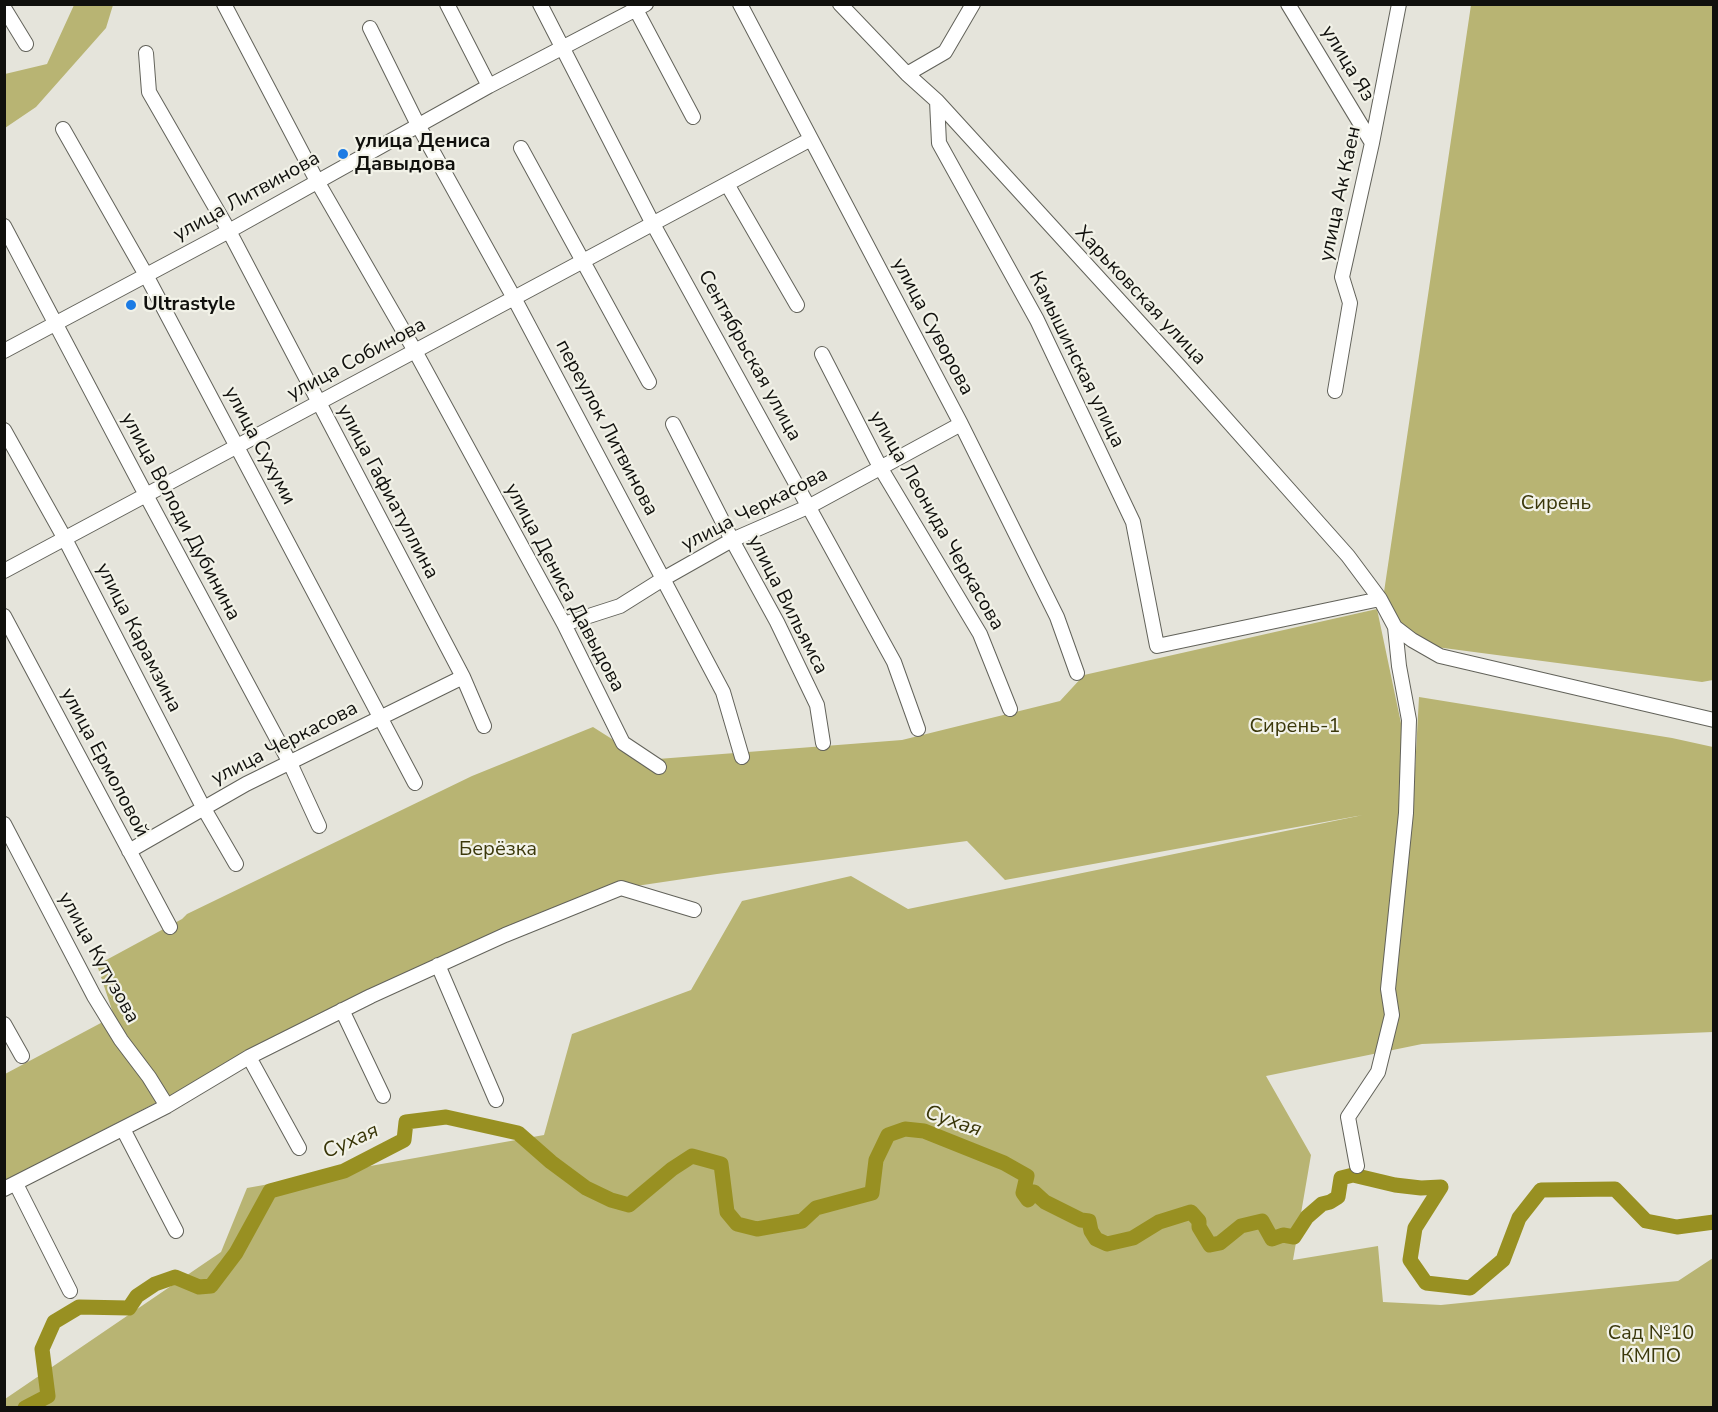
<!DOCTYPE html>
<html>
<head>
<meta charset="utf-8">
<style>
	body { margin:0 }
	#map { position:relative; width:1718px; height:1412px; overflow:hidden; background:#e5e4db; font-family:"Nunito Sans",sans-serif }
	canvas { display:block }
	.frame { position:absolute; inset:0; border:6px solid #10100d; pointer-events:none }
</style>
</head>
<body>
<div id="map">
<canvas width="1718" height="1412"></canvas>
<div class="frame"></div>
</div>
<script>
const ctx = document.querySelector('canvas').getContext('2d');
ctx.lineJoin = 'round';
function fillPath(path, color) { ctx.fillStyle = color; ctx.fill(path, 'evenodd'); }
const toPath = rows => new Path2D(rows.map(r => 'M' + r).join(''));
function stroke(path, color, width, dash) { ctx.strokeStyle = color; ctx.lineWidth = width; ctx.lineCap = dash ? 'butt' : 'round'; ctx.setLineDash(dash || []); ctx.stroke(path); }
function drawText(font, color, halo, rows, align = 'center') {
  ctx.font = font + ' "Nunito Sans",sans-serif'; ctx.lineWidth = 4.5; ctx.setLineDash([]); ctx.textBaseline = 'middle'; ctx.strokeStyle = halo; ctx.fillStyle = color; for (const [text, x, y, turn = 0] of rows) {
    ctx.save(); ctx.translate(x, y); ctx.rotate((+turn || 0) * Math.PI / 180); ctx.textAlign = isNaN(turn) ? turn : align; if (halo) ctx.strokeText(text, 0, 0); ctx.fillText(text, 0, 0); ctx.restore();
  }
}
fillPath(toPath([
	[74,5,113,5,106,28,36,107,5,128,5,74,47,64],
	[1471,5,1713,5,1713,680,1702,682,1436,647,1400,623,1384,592],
	[1377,609,1402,728,1413,807,1419,697,1672,738,1713,747,1713,1032,1422,1044,1266,1076,1311,1155,1293,1260,1378,1246,1383,1302,1441,1305,1678,1281,1713,1258,1713,1407,5,1407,5,1399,221,1252,247,1188,544,1135,572,1034,691,990,742,901,851,876,908,909,1363,815,1005,880,967,841,717,874,589,893,277,1040,5,1181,5,1074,114,1016,97,965,182,919,187,914,472,776,593,727,645,760,902,740,1060,701,1084,675]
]), '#b8b473');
stroke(toPath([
	[25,1408,48,1396,42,1349,54,1322,79,1307,129,1308,137,1296,155,1284,175,1277,199,1287,211,1286,236,1253,270,1191,344,1171,404,1140,406,1122,446,1117,518,1133,551,1162,586,1188,611,1200,629,1205,672,1169,692,1156,721,1164,727,1212,737,1224,757,1229,802,1221,816,1208,872,1193,876,1160,888,1135,905,1129,924,1131,1004,1163,1027,1176,1023,1193,1028,1200,1034,1192,1045,1202,1081,1220,1089,1221,1091,1231,1096,1239,1107,1244,1133,1238,1159,1222,1191,1212,1199,1221,1199,1227,1210,1245,1220,1243,1241,1226,1262,1221,1272,1239,1283,1235,1294,1237,1307,1217,1322,1204,1330,1202,1338,1197,1341,1178,1353,1175,1395,1185,1421,1188,1441,1187,1415,1228,1410,1260,1426,1283,1470,1288,1503,1260,1519,1218,1541,1190,1615,1189,1646,1221,1677,1227,1714,1222]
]), '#989022', 15);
const minor = toPath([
	[224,4,317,181,415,351,564,624,623,743,659,767],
	[447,4,489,86],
	[540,4,653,224,894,662,918,729],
	[633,4,693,117],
	[740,4,961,424,1057,617,1077,673],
	[840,4,907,74,937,101,1179,366,1348,556,1380,599,1395,627,1412,640,1440,656,1714,720],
	[1288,4,1372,143],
	[4,8,26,44],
	[370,28,418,125,514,298,723,692,742,757],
	[146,53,149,92,229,231,463,677,484,726],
	[907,74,945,52,973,4],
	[937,101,939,143,1037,320,1133,522,1157,646,1380,599],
	[63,129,146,275,415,783],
	[521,148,649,382],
	[727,184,797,305],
	[4,226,146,495,290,763,319,826],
	[4,351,229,231,489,86,646,4],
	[822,354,880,467,980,634,1010,709],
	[1335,391,1350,303,1342,277,1372,143,1399,4],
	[673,424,732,540,777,622,817,705,823,743],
	[4,430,65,539,203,807,236,864],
	[4,571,811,139],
	[4,616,170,927],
	[564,624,620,606,663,579,732,540,810,506,961,424],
	[4,824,94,996,121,1040,149,1077,167,1106],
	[129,851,246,784,463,677],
	[438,965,496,1100],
	[342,1010,383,1096],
	[4,1024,22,1056],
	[249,1057,299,1148],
	[123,1129,176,1231],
	[1357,1166,1348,1117,1378,1072,1392,1015,1388,989,1406,813,1409,720,1399,666,1395,627],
	[16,1184,70,1291],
	[4,1189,167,1106,249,1057,371,996,505,935,621,888,694,910]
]);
stroke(minor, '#62625a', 16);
stroke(minor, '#fff', 14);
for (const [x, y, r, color] of [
	[343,154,6,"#1c7be4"],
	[131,305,6,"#1c7be4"]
]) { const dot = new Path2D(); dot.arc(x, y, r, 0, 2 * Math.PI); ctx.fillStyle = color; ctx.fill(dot); stroke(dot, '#f2f2e8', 2); }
drawText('20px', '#10100d', '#f2f2e8', [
	["улица Яз",1347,64,59],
	["улица Ак Каен",1341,194,-78],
	["улица Литвинова",247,197,-29],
	["Харьковская улица",1140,296,47],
	["улица Суворова",932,327,62],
	["Сентябрьская улица",749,356,61],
	["улица Собинова",357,360,-28],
	["Камышинская улица",1076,360,64],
	["переулок Литвинова",606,428,62],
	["улица Сухуми",259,446,62],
	["улица Гафиатуллина",387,492,62],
	["улица Черкасова",755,510,-27],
	["улица Володи Дубинина",180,517,62],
	["улица Леонида Черкасова",936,521,60],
	["улица Дениса Давыдова",564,588,62],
	["улица Вильямса",787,605,63],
	["улица Карамзина",138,638,63],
	["улица Черкасова",285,744,-27],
	["улица Ермоловой",104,763,62],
	["улица Кутузова",98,958,61]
]);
drawText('bold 20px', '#10100d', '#f2f2e8', [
	["улица Дениса",355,142],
	["Давыдова",355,165],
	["Ultrastyle",143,305]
], 'left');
drawText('20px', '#3b380b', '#f2f2e8', [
	["Сирень",1556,504],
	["Сирень-1",1295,727],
	["Берёзка",498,850],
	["Сад №10",1651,1334],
	["КМПО",1651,1357]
]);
drawText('italic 21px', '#393609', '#f2f2e8', [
	["Сухая",953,1122,19],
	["Сухая",351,1142,-24]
]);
</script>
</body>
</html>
